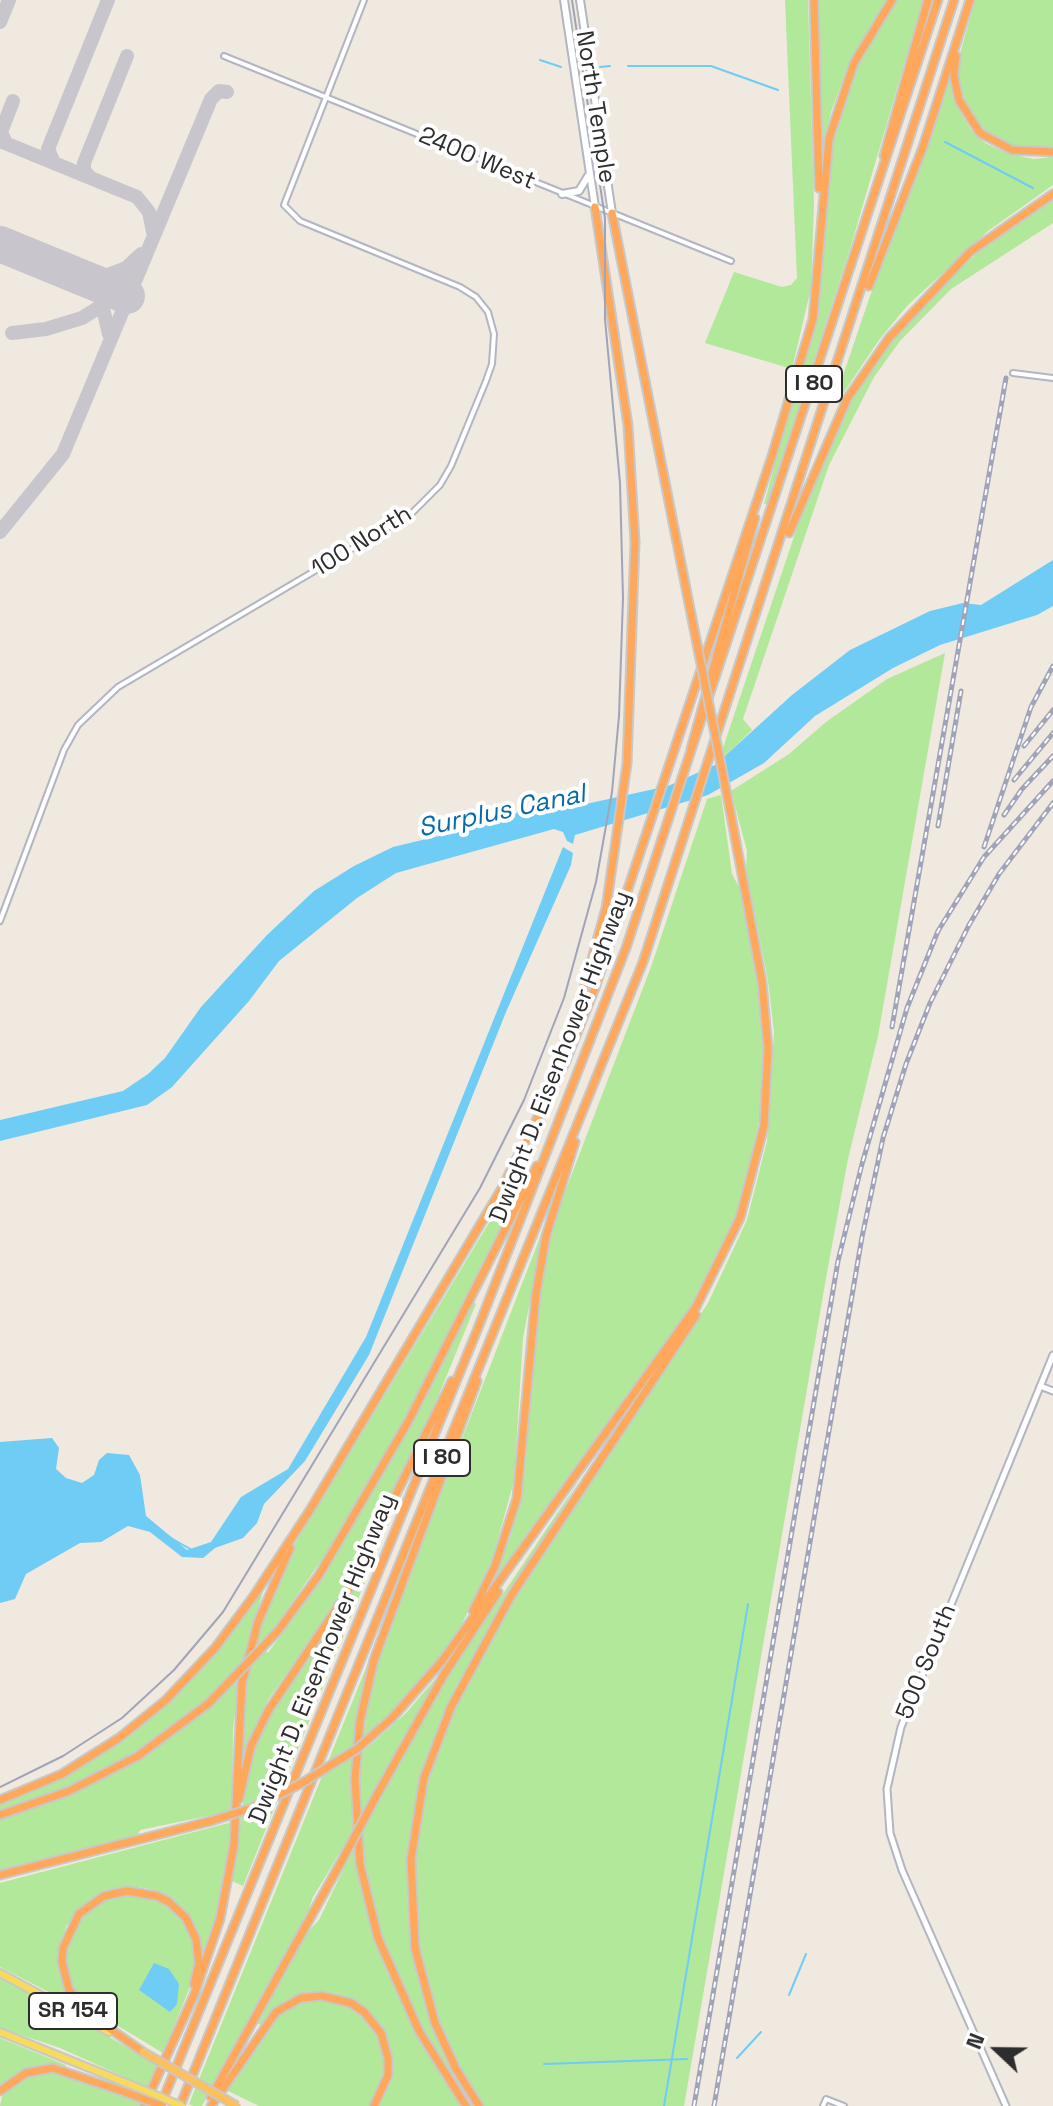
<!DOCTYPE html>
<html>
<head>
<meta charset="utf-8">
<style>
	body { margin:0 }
	#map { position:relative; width:1053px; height:2106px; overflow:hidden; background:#efe9df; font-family:"Space Grotesk",sans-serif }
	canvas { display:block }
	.north { position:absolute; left:957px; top:2010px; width:80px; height:80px; -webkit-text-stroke:6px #fff; paint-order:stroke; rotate:292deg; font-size:22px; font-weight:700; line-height:32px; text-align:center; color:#2d2d2d }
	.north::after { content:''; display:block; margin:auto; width:28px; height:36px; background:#2d2d2d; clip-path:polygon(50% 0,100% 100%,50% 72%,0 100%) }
</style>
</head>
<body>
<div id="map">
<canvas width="1053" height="2106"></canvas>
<div class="north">N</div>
</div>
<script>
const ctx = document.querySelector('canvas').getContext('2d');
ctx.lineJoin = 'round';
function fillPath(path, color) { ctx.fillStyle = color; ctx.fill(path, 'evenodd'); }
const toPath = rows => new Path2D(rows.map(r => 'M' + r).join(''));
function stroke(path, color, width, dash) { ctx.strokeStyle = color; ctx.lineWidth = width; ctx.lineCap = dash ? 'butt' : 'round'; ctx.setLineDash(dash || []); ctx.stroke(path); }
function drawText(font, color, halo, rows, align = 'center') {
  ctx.font = font + ' "Space Grotesk",sans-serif'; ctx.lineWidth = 8; ctx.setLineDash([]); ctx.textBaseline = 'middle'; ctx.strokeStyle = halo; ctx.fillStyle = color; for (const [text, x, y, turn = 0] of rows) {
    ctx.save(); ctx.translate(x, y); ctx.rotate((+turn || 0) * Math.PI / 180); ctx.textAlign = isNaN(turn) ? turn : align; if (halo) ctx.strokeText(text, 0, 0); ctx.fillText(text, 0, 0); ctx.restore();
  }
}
fillPath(toPath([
	[785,0,808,0,814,205,811,288,792,369,705,343,734,272,782,287,791,285,797,278],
	[817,0,886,0,846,71,831,112,823,150,820,150],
	[895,0,923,0,850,249,767,504,764,504,819,301,831,140,844,94,864,48],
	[975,0,1053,0,1053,151,1021,151,984,134,964,109,956,68],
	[950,71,953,99,971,130,985,143,1007,153,1033,159,1053,157,1053,185,988,231,907,306,879,340,838,401,835,399,880,267],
	[1053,199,1053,223,951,289,900,341,874,377,829,465,743,719,752,730,725,756,723,748,815,474,851,401,901,329,940,287,981,250],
	[945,653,878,1036,848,1159,826,1278,684,2106,483,2106,450,2050,434,2012,419,1953,413,1856,424,1786,454,1707,504,1613,708,1303,747,1220,767,1141,774,1032,768,981,746,870,747,851,731,791,789,754,826,722,887,679],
	[721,795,732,874,739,887,759,984,764,1037,762,1107,744,1193,729,1235,690,1307,488,1592,510,1538,525,1470,539,1289,555,1218,651,967,707,799],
	[504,1198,514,1203,409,1414,336,1540,261,1646,268,1653,322,1577,392,1457,473,1302,476,1304,433,1409,358,1564,332,1609,268,1700,250,1737,240,1772,242,1708,248,1671,271,1594,291,1550],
	[544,1227,523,1338,514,1481,492,1560,462,1624,435,1665,411,1694,363,1739,370,1690,384,1640],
	[580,1479,499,1611,449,1704,429,1751,415,1805,407,1896,414,1959,435,2029,475,2106,470,2106,432,2048,384,1945,369,1892,361,1833,444,1682],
	[395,1501,397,1502,243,1886,232,1881,250,1756,268,1713,317,1642],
	[263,1591,243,1665,188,1717,128,1758,62,1791,0,1813,0,1805,62,1777,161,1708,216,1654],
	[379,1636,355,1730,353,1831,313,1897,306,1917,202,2106,193,2106,189,2104],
	[436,1678,438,1679,359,1819,360,1754,406,1713],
	[240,1679,233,1728,232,1811,140,1830,137,1836,0,1873,0,1820,73,1793,147,1754,193,1721],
	[232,1822,222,1892,203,1962,198,1934,180,1906,151,1889,129,1886,94,1897,66,1926,58,1964,72,2004,0,1967,0,1883],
	[355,1845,368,1916,386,1970,423,2044,462,2106,379,2106,392,2073,390,2046,370,2012,350,1999,310,1992,284,2002,261,2025,257,2023,308,1931,319,1920],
	[128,1894,150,1897,171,1908,187,1925,194,1941,196,1961,192,1982,163,2053,85,2006,68,1980,66,1948,75,1924,105,1899],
	[0,1978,55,2005,157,2065,147,2087,60,2048,0,2028],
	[305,2001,334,2001,347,2005,359,2013,379,2036,386,2068,377,2097,370,2106,259,2106,226,2090,269,2022,281,2012],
	[0,2038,66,2065,65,2067,30,2068,0,2086],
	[44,2073,63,2074,140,2102,138,2106,0,2106,3,2093,23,2078]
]), '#b1e89a');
fillPath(toPath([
	[1053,560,1053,606,1037,615,940,645,893,668,815,716,764,763,708,795,575,835,573,844,567,841,563,832,554,829,396,873,357,898,279,961,249,1001,172,1087,147,1105,0,1141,0,1120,123,1091,148,1074,165,1058,201,1007,267,935,314,891,354,866,393,847,481,826,521,811,545,813,668,786,715,765,792,695,850,650,930,611,963,603,981,605],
	[563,847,573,853,571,865,506,1012,369,1355,305,1461,264,1504,257,1523,243,1538,215,1548,203,1558,182,1557,150,1532,128,1526,101,1542,80,1543,26,1574,15,1599,0,1603,0,1442,52,1438,59,1448,56,1469,66,1478,82,1483,94,1475,99,1460,107,1453,129,1455,140,1475,146,1516,187,1550,211,1542,241,1497,288,1469,366,1337],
	[154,1963,169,1969,179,1984,177,2004,170,2012,139,1990]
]), '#6fccf5');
stroke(toPath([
	[540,60,561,67],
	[628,66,711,66,778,90],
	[600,67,610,66],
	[945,142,1033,188],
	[169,1537,192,1550],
	[789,1995,806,1954],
	[737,2058,761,2032],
	[544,2064,687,2059],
	[664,2106,748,1604]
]), '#6fccf5', 2);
stroke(toPath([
	[0,22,9,0],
	[0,141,137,197,149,212,153,232],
	[6,143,1,132,13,101],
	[54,163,48,149,108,0],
	[90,177,84,171,84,163,127,56],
	[58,268,84,276,105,276,126,268,141,254],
	[75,276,91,287,101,300,109,334],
	[12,333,46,329,82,318,106,303,129,280],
	[0,532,63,454,211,99,219,91,227,92]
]), '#c8c6cc', 14);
stroke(toPath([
	[0,244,127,296]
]), '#c8c6cc', 36);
const minor = toPath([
	[224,56,731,261],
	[1013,373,1053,378],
	[0,921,64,750,78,725,118,687,411,514,440,485,451,466,486,381,492,364,494,334,488,312,476,297,460,287,300,221,284,205,364,0],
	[823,2106,826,2099,844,2106]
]);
const tertiary = toPath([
	[1040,1386,1053,1391],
	[1006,2106,902,1870,890,1833,887,1789,901,1727,1053,1355]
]);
const secondary = toPath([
	[564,0,595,207],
	[580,0,612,213],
	[562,194,579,191,588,176]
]);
const primary = toPath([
	[0,1973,109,2032],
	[0,2032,129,2084]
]);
const motorway = toPath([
	[814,0,819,188],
	[956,56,954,76,959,100,980,133,1012,150,1053,152],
	[884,156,928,0],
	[612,213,694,629],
	[869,286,923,147,970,0],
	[772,456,813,319,829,139,854,63,892,0],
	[789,533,847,399,889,338,970,252,1053,194],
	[691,749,755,518],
	[545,1094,581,999,606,908,627,764,635,542,628,425,595,207],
	[473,1611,495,1566,517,1498,536,1294,546,1236,575,1142],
	[277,1632,319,1575,408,1422,537,1166],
	[392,1718,442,1661,696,1307,740,1218,764,1126,768,1049,762,982,730,810],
	[378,1793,445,1673,498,1592],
	[239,1799,251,1746,268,1711,347,1593,452,1381],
	[0,1800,62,1774,119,1738,166,1700,215,1648,253,1597,310,1510,502,1188,565,1063,595,988,773,453],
	[0,1815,69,1791,138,1756,209,1703],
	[0,1875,211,1821],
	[143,2052,96,2019,69,1990,62,1962,63,1948,79,1914,104,1896,127,1891,157,1896,169,1902,186,1918,196,1939,199,1963,194,1984],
	[0,2091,26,2073,53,2068,125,2092],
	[211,2097,340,1864],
	[162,2102,478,1328,626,948,938,0],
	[144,2106,194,1995,220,1919,234,1845,242,1683,258,1622,290,1548],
	[180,2106,643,962,954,0],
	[211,2106,276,2012,301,1998,322,1996,351,2003,364,2012,381,2033,388,2058,388,2075,374,2106],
	[466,2106,419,2031,378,1938,360,1864,355,1779,360,1721,374,1660,477,1381],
	[479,2106,456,2069,435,2023,415,1948,411,1859,424,1778,451,1707,511,1596,696,1315]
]);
stroke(minor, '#b3b5c1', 8);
stroke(tertiary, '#b3b5c1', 9);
stroke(secondary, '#b3b5c1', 10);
stroke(primary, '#c8c8c8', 10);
stroke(motorway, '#c8c8c8', 11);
stroke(minor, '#fff', 4);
stroke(tertiary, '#fff', 5);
stroke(secondary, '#fff', 6);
stroke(primary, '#f8da5c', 6);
stroke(motorway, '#ffa85b', 7);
stroke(toPath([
	[0,1787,63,1756,122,1718,174,1670,223,1612,480,1188,524,1100,564,998,596,882,612,792,619,716,623,598,620,483,605,319,605,218,572,0]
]), '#a1a4b8', 2);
const rail = toPath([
	[1024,746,1053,710],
	[1014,780,1053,733],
	[1004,815,1022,789,1053,756],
	[938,826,961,691],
	[984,847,1031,707,1053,666],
	[892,1027,1006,378],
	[694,2106,838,1261,862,1164,907,1008,938,931,984,857,1053,781],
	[714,2106,862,1237,883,1138,906,1064,930,1003,969,925,999,874,1053,803]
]);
stroke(rail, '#a1a4b8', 5);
stroke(rail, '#fff', 2, [6]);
const primaryBridge = toPath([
	[129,2084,182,2106]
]);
const trunkBridge = toPath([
	[143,2052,237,2106]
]);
const motorwayBridge = toPath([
	[694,629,730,810],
	[209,1703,277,1632],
	[211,1821,252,1808,302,1783,357,1749,392,1718],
	[340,1864,378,1793],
	[125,2092,162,2106]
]);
stroke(primaryBridge, '#c8c8c8', 10, []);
stroke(trunkBridge, '#c8c8c8', 11, []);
stroke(motorwayBridge, '#c8c8c8', 11, []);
stroke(primaryBridge, '#f8da5c', 6);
stroke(trunkBridge, '#fcc15c', 7);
stroke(motorwayBridge, '#ffa85b', 7);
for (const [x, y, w] of [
	[814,384,56],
	[442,1458,56],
	[73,2011,88]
]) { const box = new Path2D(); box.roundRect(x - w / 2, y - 18, w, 36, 6); ctx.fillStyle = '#fff'; ctx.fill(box); stroke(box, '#2d2d2d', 2); }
drawText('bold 22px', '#2d2d2d', null, [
	["I 80",814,384],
	["I 80",442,1458],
	["SR 154",73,2011]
]);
drawText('24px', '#2d2d2d', '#fff', [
	["North Temple",595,107,81],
	["2400 West",477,159,23],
	["100 North",362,542,-32],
	["Dwight D. Eisenhower Highway",561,1057,-69],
	["Dwight D. Eisenhower Highway",323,1659,-68],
	["500 South",927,1662,-68]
]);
drawText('italic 26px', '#076aa8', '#fff', [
	["Surplus Canal",502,812,-12]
]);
</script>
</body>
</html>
